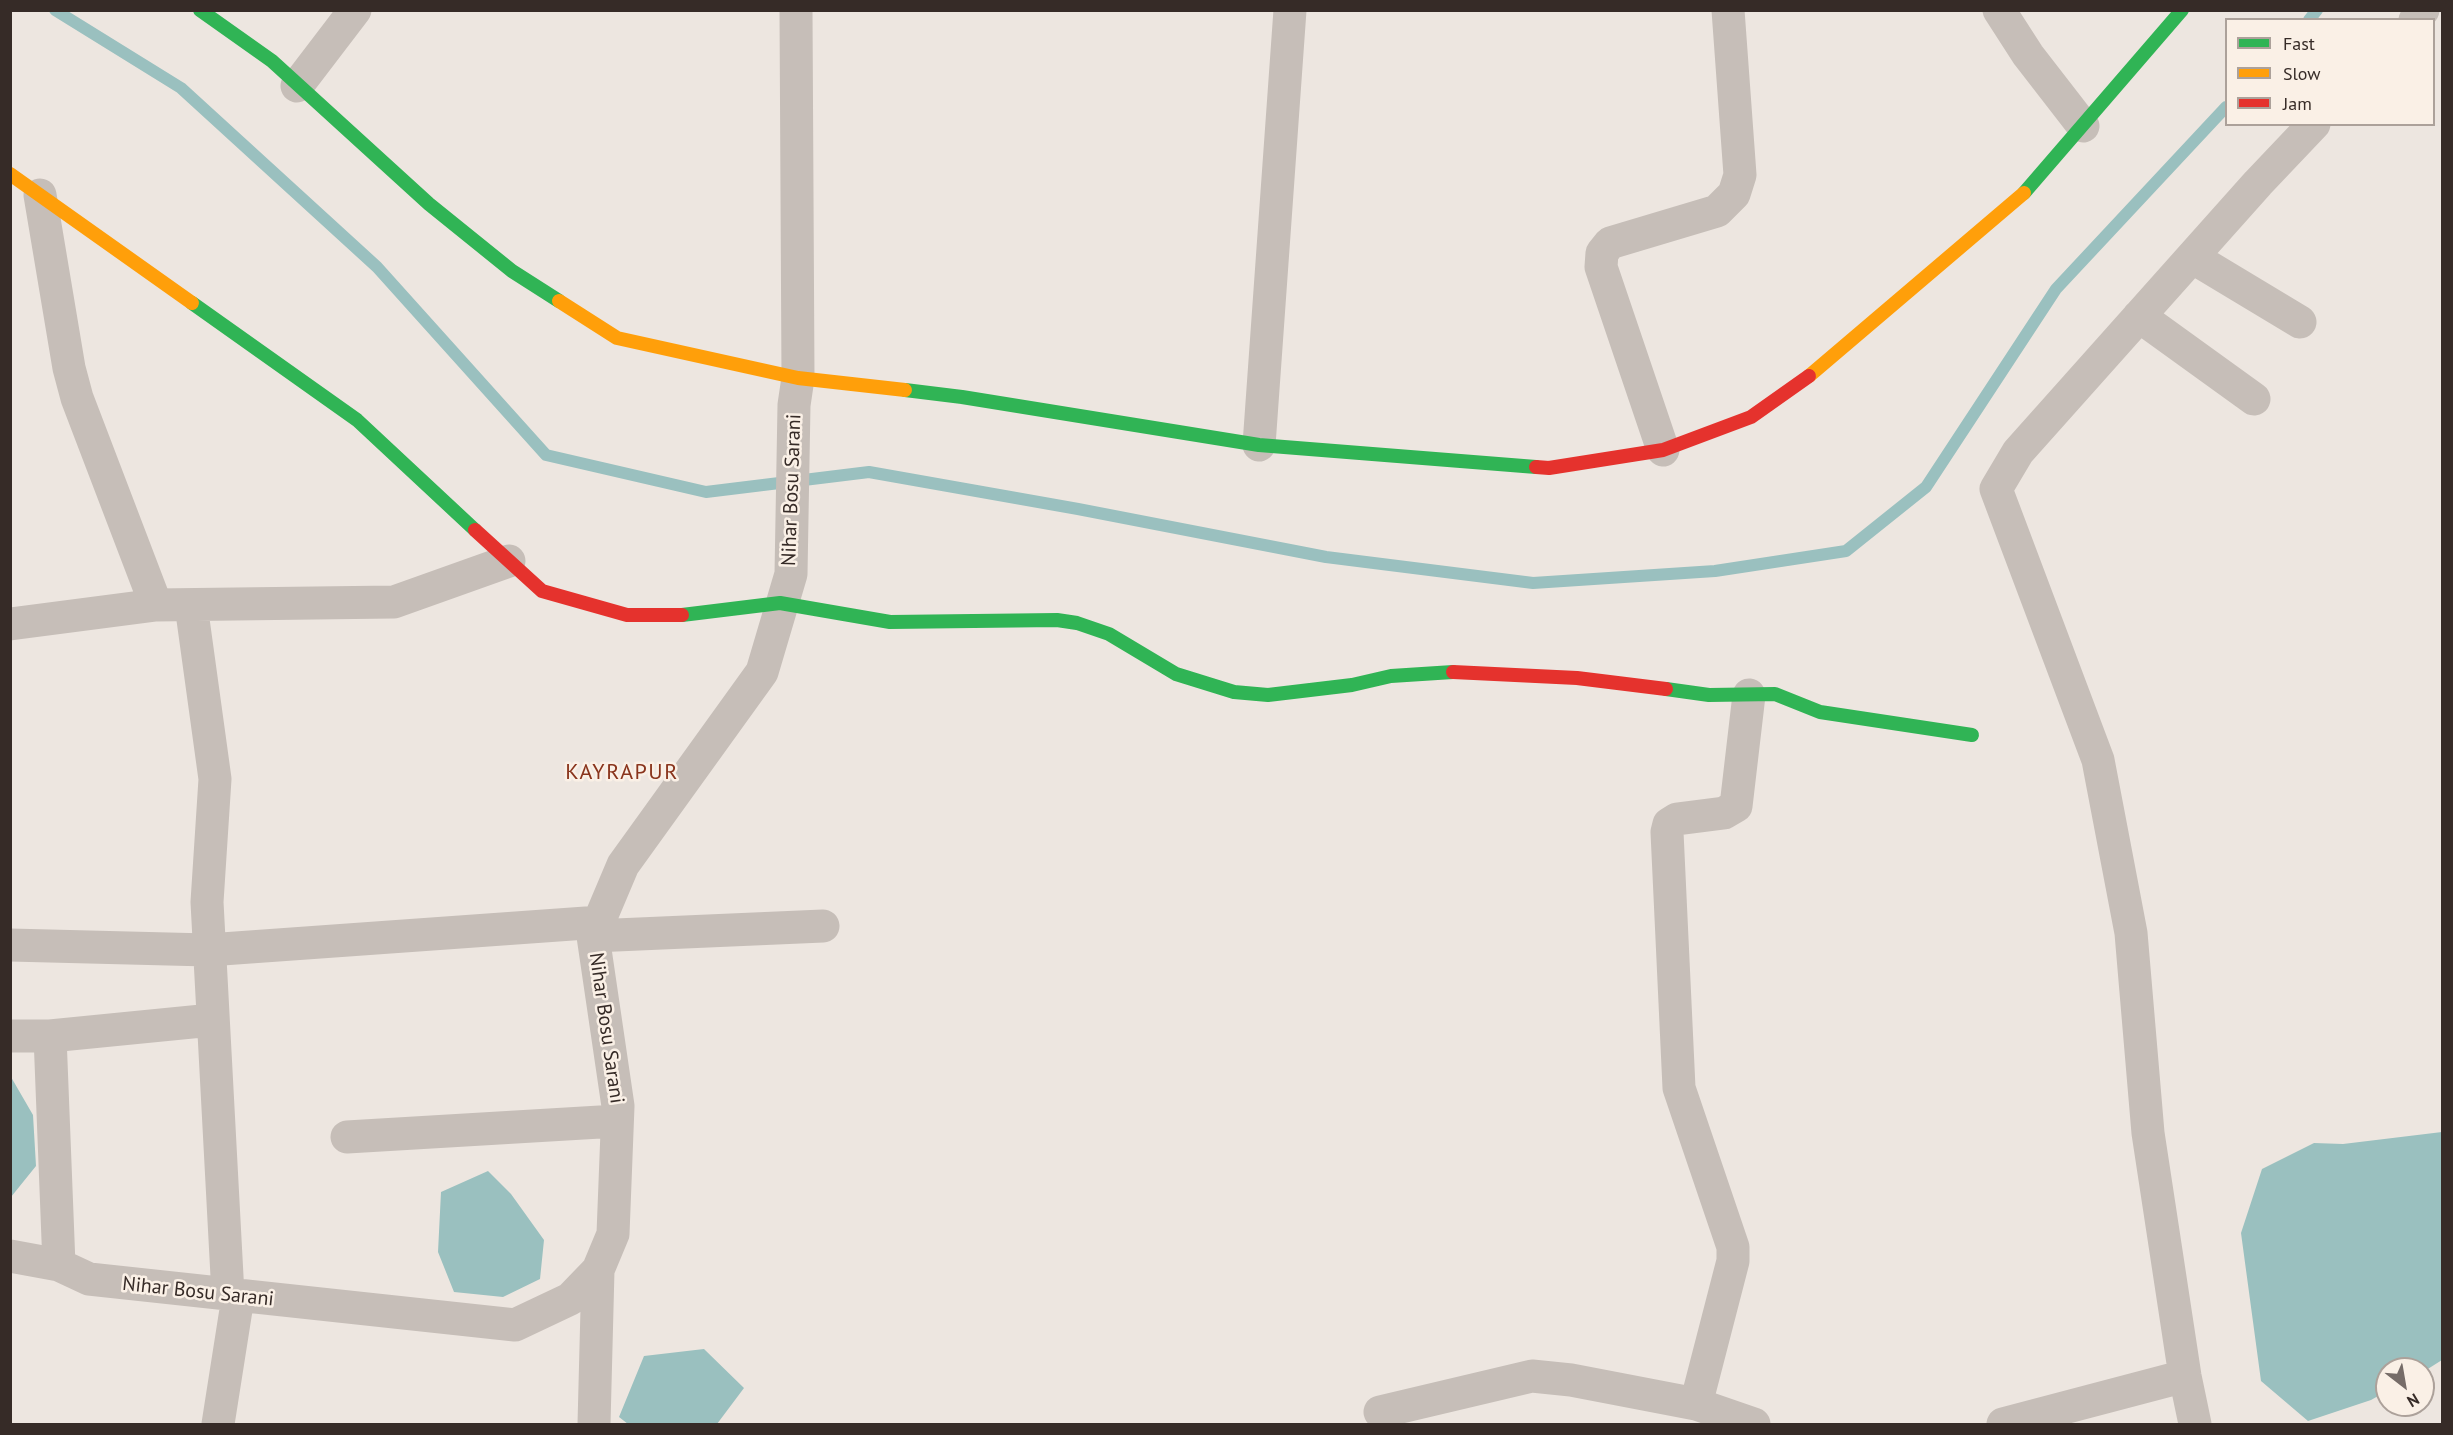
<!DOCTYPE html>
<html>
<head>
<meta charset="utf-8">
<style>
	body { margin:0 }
	#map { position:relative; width:2453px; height:1435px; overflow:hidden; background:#ede6e0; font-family:"PT Sans",sans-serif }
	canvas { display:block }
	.frame { position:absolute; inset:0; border:12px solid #362b27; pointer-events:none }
	.legend { position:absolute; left:2225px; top:18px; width:210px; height:108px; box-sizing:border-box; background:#faf0e6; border:2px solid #aca19a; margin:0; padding:8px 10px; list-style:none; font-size:18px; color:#362b27 }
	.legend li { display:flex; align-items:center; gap:12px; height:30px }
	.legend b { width:30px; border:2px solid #aca19a }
	.north { position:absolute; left:2375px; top:1357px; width:60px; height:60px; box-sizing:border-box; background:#faf0e6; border:2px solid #aca19a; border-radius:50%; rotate:149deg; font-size:16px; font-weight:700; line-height:24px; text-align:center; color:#362b27 }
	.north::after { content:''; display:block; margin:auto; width:21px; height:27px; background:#766c68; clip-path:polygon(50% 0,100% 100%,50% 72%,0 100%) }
</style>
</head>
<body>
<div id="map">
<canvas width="2453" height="1435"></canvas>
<div class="frame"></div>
<ul class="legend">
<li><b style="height:8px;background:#30b455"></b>Fast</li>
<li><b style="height:8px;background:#ff9f0a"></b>Slow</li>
<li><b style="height:8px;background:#e5322d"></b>Jam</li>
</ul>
<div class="north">N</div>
</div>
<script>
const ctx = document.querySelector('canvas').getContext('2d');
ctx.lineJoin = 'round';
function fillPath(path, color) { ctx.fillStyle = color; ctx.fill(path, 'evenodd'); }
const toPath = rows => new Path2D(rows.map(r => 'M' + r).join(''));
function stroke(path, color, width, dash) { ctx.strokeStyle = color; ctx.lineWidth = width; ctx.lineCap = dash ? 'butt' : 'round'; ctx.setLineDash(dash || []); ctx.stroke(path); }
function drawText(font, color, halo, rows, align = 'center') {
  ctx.font = font + ' "PT Sans",sans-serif'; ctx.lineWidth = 5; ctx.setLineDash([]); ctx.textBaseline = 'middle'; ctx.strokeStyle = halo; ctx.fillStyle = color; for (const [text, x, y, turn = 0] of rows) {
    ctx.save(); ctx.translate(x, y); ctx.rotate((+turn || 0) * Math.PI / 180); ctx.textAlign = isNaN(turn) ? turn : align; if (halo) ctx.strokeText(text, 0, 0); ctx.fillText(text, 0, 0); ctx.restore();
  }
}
fillPath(toPath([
	[11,1077,33,1115,36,1166,11,1197],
	[2442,1132,2442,1360,2423,1372,2423,1369,2387,1369,2387,1391,2371,1400,2308,1421,2261,1381,2241,1233,2262,1169,2314,1143,2343,1144],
	[488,1171,511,1194,544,1240,540,1279,503,1297,454,1292,438,1252,441,1192],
	[704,1349,744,1388,717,1424,628,1424,619,1417,644,1356]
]), '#9ac0bf');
stroke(toPath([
	[55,10,181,88,377,267,546,455,706,492,869,472,1078,509,1326,557,1533,583,1715,571,1846,551,1926,487,2056,289,2226,107],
	[2309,20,2317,10]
]), '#9ac0bf', 12);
stroke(toPath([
	[1999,10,2028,55,2083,126],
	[2415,20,2423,10],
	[297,86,355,10],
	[40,195,69,368,77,398,156,605],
	[2192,257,2300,322],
	[2139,316,2254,399],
	[1259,445,1290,10],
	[1663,450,1601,267,1602,253,1610,243,1717,211,1734,194,1740,175,1728,10],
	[191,605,215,779,207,902,228,1295],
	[10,624,156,605,394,602,509,561],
	[593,936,823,926],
	[10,945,208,950,600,922],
	[10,1036,50,1036,212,1020],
	[50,1036,59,1265],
	[347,1137,617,1121],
	[10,1256,59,1265,89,1279,515,1325,570,1299,598,1270,613,1234,618,1106,593,936,623,865,762,672,791,574,794,405,798,378,796,10],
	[1696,1404,1733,1261,1733,1247,1679,1088,1667,832,1669,824,1677,819,1724,813,1736,806,1749,695],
	[1380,1412,1532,1376,1571,1380,1696,1404,1754,1424],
	[218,1424,238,1297],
	[594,1424,598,1270],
	[2003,1424,2185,1376],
	[2195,1424,2185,1376,2148,1133,2131,933,2098,760,1996,489,2018,452,2258,183,2314,124]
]), '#c6beb8', 33);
stroke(toPath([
	[200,10,272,61,429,204,512,271,559,301],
	[2024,193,2182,10],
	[192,303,357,420,475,530],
	[905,390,962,397,1259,445,1536,467],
	[682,615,780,603,890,622,1057,620,1077,623,1109,634,1176,674,1234,692,1268,695,1352,685,1391,676,1453,672],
	[1666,689,1709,695,1775,694,1820,712,1972,735]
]), '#30b455', 14);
stroke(toPath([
	[10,174,192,303],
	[559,301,617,338,798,378,905,390],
	[1809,376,2024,193]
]), '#ff9f0a', 14);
stroke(toPath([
	[1536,467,1549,468,1663,450,1751,417,1809,376],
	[475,530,542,591,627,615,682,615],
	[1453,672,1577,678,1666,689]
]), '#e5322d', 14);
drawText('20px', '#362b27', '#faf0e6', [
	["Nihar Bosu Sarani",792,490,-88],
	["Nihar Bosu Sarani",606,1028,82],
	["Nihar Bosu Sarani",198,1292,6]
]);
ctx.letterSpacing = '1.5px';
drawText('22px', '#89341c', '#faf0e6', [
	["KAYRAPUR",622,773]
]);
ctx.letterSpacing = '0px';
</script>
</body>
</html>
